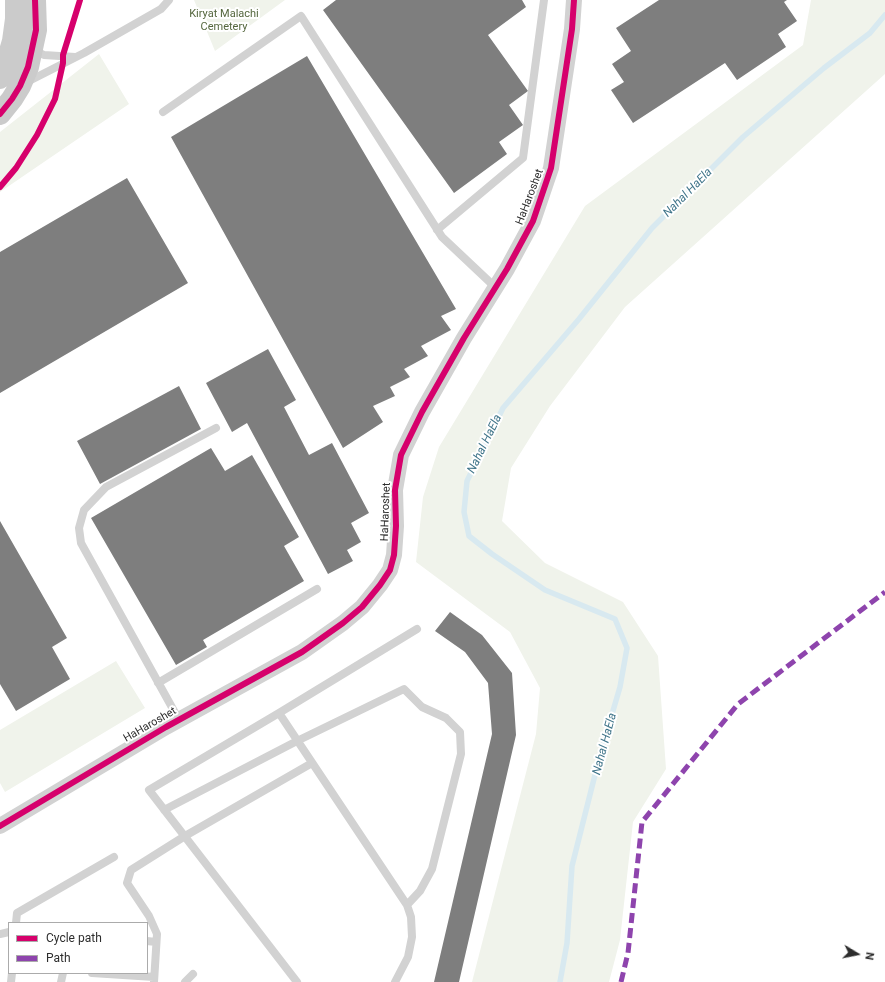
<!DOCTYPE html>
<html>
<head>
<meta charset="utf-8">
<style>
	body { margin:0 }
	#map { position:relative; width:885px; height:982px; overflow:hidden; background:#fff; font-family:Roboto,sans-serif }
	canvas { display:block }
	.legend { position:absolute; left:8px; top:922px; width:140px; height:52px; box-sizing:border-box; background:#fff; border:1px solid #ababab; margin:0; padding:5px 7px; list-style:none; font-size:12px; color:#2d2d2d }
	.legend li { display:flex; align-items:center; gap:8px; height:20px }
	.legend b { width:20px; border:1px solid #ababab }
	.north { position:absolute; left:837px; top:934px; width:40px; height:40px; -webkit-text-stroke:3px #fff; paint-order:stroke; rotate:100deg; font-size:11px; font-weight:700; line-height:16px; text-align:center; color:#2d2d2d }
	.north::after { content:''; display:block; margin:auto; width:14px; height:18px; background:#2d2d2d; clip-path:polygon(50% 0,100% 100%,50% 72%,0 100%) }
</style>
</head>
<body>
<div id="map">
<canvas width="885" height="982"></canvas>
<ul class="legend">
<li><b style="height:5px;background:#d6006c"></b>Cycle path</li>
<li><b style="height:5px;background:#8e44ad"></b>Path</li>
</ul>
<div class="north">N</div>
</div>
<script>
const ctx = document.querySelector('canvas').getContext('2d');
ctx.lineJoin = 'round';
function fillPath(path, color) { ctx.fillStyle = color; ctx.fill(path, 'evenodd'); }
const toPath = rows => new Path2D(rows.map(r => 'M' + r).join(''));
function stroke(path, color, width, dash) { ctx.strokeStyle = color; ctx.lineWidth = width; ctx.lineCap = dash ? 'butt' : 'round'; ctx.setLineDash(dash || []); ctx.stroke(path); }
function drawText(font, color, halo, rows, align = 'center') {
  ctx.font = font + ' Roboto,sans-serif'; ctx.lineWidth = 4; ctx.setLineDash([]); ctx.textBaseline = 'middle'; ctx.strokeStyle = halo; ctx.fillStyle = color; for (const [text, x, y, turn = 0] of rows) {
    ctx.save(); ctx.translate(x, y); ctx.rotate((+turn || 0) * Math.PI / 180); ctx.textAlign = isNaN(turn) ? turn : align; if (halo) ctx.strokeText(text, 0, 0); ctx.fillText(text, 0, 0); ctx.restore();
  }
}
fillPath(toPath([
	[194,0,285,0,215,51],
	[811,0,885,0,885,74,625,307,550,406,511,468,502,521,545,563,623,602,658,656,666,769,633,822,620,940,609,982,472,982,536,734,540,688,510,632,416,562,423,497,439,447,585,206,803,45],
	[99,54,129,104,0,192,0,132],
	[116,661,145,708,5,792,0,783,0,730]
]), '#f0f3eb');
stroke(toPath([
	[560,982,567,943,572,866,600,755,620,687,627,648,615,619,545,590,492,554,469,536,464,512,467,481,503,408,579,319,652,228,743,137,824,68,870,33,885,15]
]), '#d8e9f0', 5.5);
fillPath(toPath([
	[336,0,522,0,526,7,488,35,528,91,509,105,523,125,499,142,507,154,454,193,323,10],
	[659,0,787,0,784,2,797,21,778,34,786,47,737,80,725,63,633,123,611,90,624,82,612,64,631,51,616,28],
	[307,56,456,309,441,316,451,330,421,346,428,356,404,369,410,377,390,387,395,396,373,406,383,422,343,448,171,137],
	[127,178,188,283,0,393,0,252],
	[268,349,296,400,284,407,309,455,332,443,369,513,351,523,361,542,347,550,353,561,328,574,247,423,232,432,206,383],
	[179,386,201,429,100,484,77,441],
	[211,448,225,471,252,455,299,537,284,546,304,581,203,640,207,647,176,665,91,518],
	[0,521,67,638,52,647,70,679,16,711,0,684],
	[450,612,482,635,512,673,516,735,459,982,434,982,492,734,488,683,465,652,435,631]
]), '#7e7e7e');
stroke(toPath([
	[34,50,44,55,75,57],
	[27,82,84,53,161,9,169,0],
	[163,112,301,16,442,237,495,287],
	[437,230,523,158,544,0],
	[158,683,317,589],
	[279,713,407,905,411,917,412,937,408,957,395,982],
	[179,720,81,543,79,528,84,510,106,487,216,428],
	[164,810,297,741,404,689,422,707,446,718,460,732,461,754,432,869,420,891,407,905],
	[16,923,17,913,114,857],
	[0,934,9,932],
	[147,941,156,942],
	[92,973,154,977],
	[11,982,12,973],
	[61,982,63,973],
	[154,982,157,934,149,916,127,883,131,870,185,836,312,763],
	[185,982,193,974],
	[297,982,149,790,279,713,417,629]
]), '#d2d2d2', 8);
stroke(toPath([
	[0,826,166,727,302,652,343,623,362,607,380,585,390,570,394,555,396,526,395,490,401,455,422,412,464,338,507,269,533,221,551,168,572,29,574,0]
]), '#d2d2d2', 16);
stroke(toPath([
	[0,78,6,65,13,41,16,19,16,0],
	[0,114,12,99,20,86,28,67,36,30,35,0]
]), '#cbcbcb', 22);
stroke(toPath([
	[621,982,628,953,642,822,738,704,885,592]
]), '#8e44ad', 5, [10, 5]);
stroke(toPath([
	[0,114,12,99,20,86,28,67,36,30,35,0],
	[0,187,16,168,37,135,55,99,63,63,63,55,80,0],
	[0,826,166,727,302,652,343,623,362,607,380,585,390,570,394,555,396,526,395,490,401,455,422,412,464,338,507,269,533,221,551,168,572,29,574,0]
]), '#d6006c', 6);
drawText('11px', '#54663d', '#fff', [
	["Kiryat Malachi",224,14],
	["Cemetery",224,27]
]);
drawText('11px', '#2d2d2d', '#fff', [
	["HaHaroshet",530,197,-69],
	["HaHaroshet",386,512,-88],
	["HaHaroshet",150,725,-30]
]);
drawText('italic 12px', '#40758a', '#fff', [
	["Nahal HaEla",688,193,-45],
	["Nahal HaEla",485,444,-64],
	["Nahal HaEla",605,744,-75]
]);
</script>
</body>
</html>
